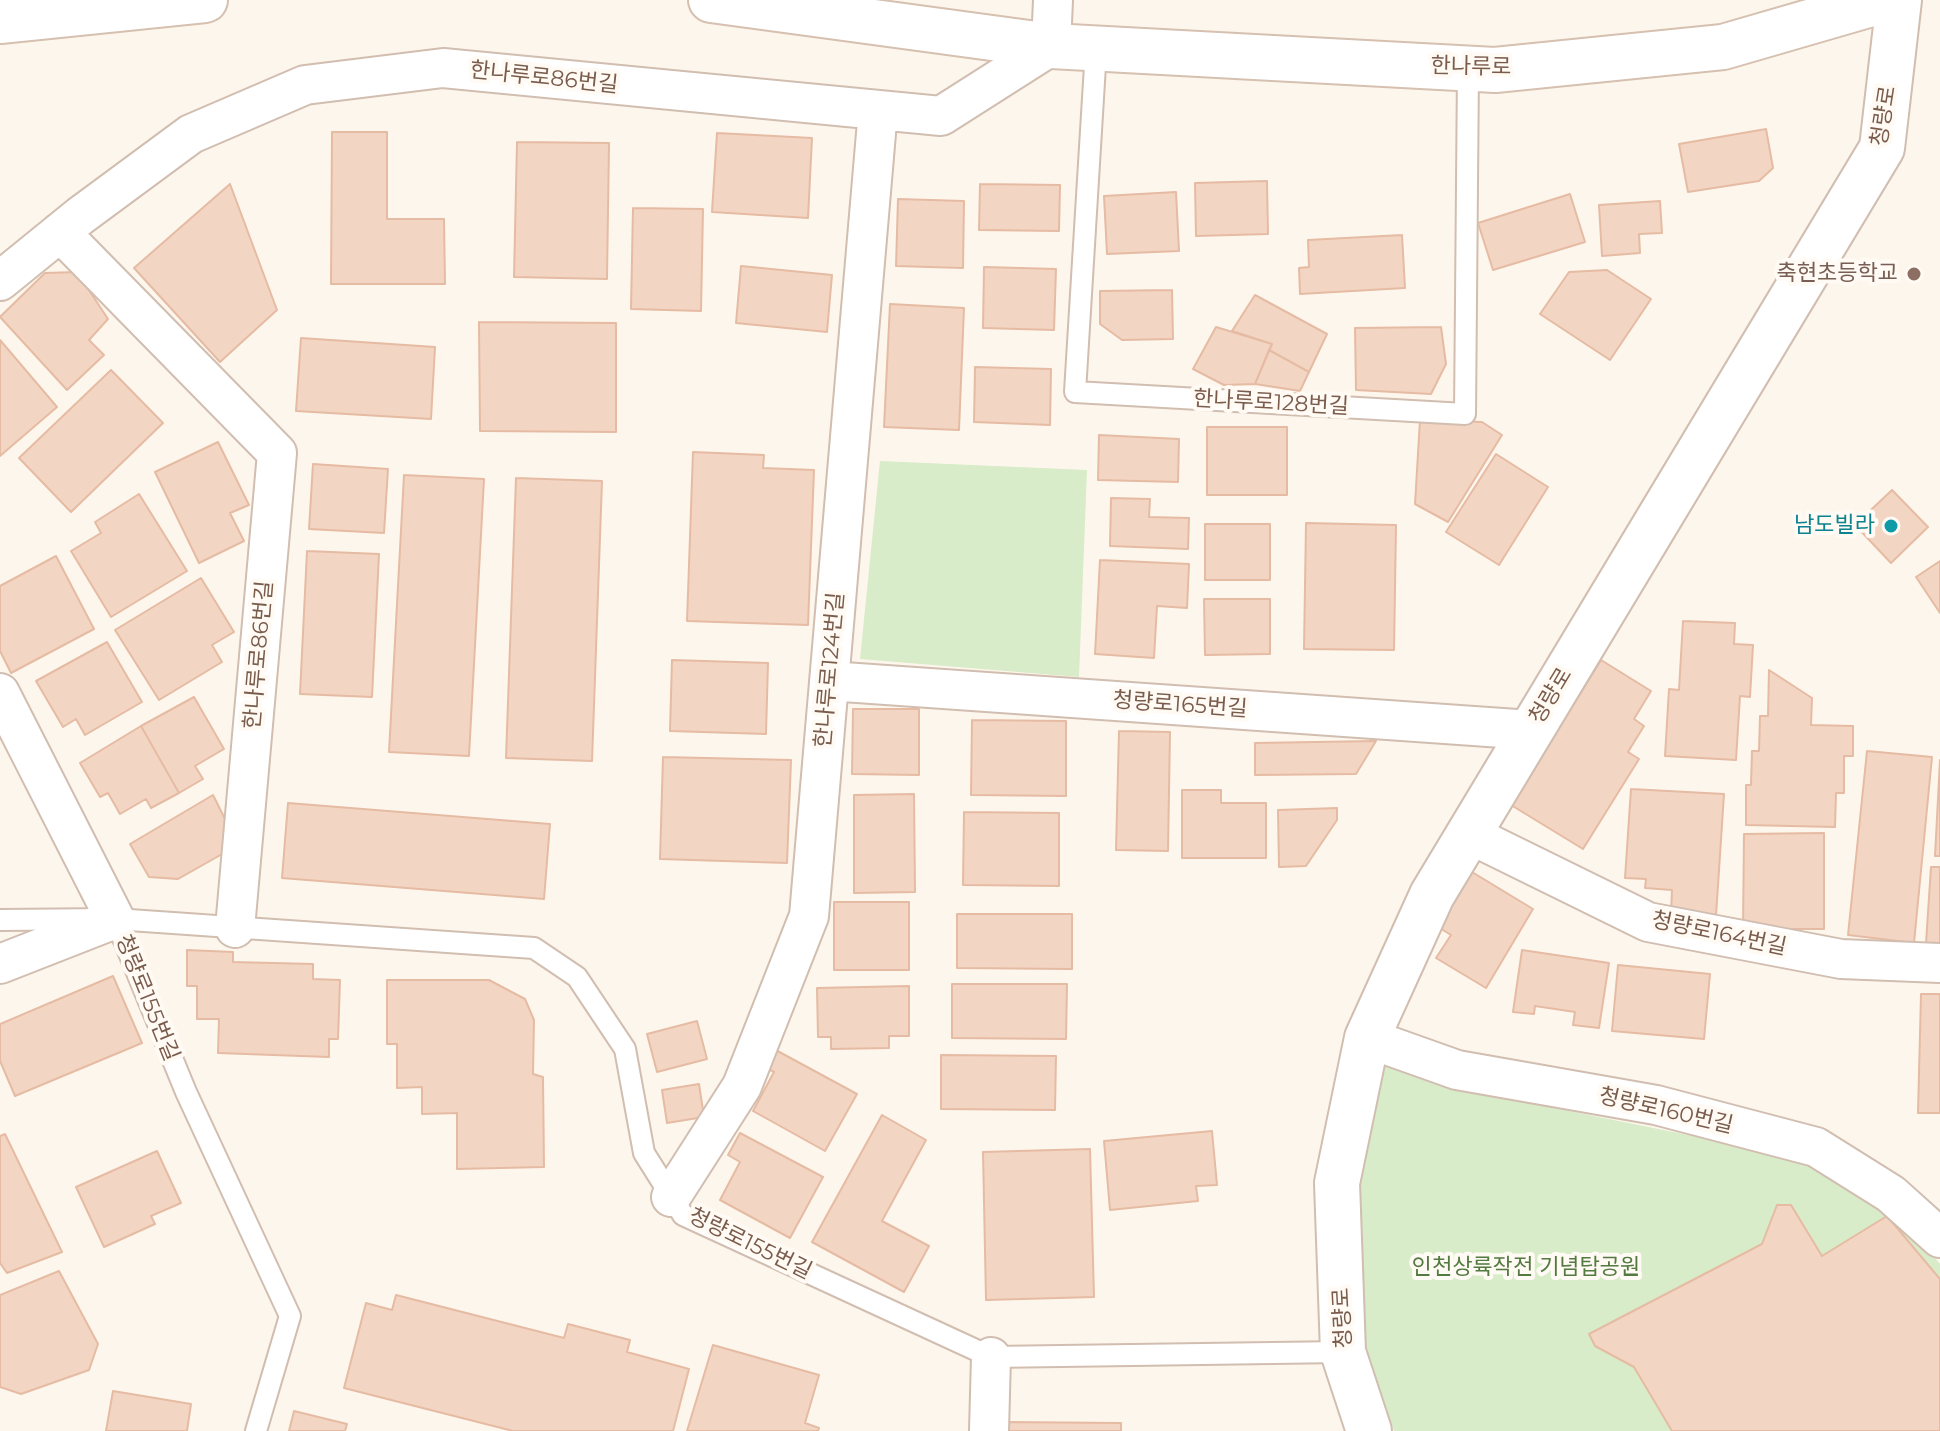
<!DOCTYPE html>
<html>
<head>
<meta charset="utf-8">
<style>
	body { margin:0 }
	canvas { display:block; background:#fdf6ec }
</style>
</head>
<body>
<canvas width="1940" height="1431"></canvas>
<script>
const ctx = document.querySelector('canvas').getContext('2d');
ctx.lineJoin = 'round';
function fillPath(path, color) { ctx.fillStyle = color; ctx.fill(path, 'evenodd'); }
const toPath = rows => new Path2D(rows.map(r => 'M' + r).join(''));
function stroke(path, color, width, dash) { ctx.strokeStyle = color; ctx.lineWidth = width; ctx.lineCap = dash ? 'butt' : 'round'; ctx.setLineDash(dash || []); ctx.stroke(path); }
function drawText(font, color, halo, rows, align = 'center') {
  ctx.font = font + ' Montserrat,"Noto Sans KR",sans-serif'; ctx.lineWidth = 8; ctx.setLineDash([]); ctx.textBaseline = 'middle'; ctx.strokeStyle = halo; ctx.fillStyle = color; for (const [text, x, y, turn = 0] of rows) {
    ctx.save(); ctx.translate(x, y); ctx.rotate((+turn || 0) * Math.PI / 180); ctx.textAlign = isNaN(turn) ? turn : align; if (halo) ctx.strokeText(text, 0, 0); ctx.fillText(text, 0, 0); ctx.restore();
  }
}
fillPath(toPath([
	[880,461,1087,470,1079,677,860,659],
	[1384,1059,1459,1089,1808,1159,1874,1200,1920,1239,1940,1264,1940,1431,1394,1431,1365,1346,1358,1195]
]), '#d8ecc9');
const building = toPath([
	[1766,129,1773,168,1759,181,1688,192,1679,144,1766,129],
	[332,132,387,132,387,219,444,219,445,284,331,284,332,132],
	[717,133,812,138,808,218,712,212,717,133],
	[517,142,609,143,607,279,514,277,517,142],
	[1267,181,1268,234,1196,236,1195,183,1267,181],
	[230,184,277,310,220,362,134,268,230,184],
	[980,184,1060,185,1059,231,979,230,980,184],
	[1176,192,1179,251,1107,254,1104,196,1176,192],
	[1570,194,1585,242,1493,270,1478,223,1570,194],
	[898,199,964,201,963,268,896,266,898,199],
	[1660,201,1662,233,1639,234,1640,253,1602,256,1599,205,1660,201],
	[633,208,703,209,701,311,631,309,633,208],
	[1402,235,1405,288,1300,294,1299,268,1309,267,1308,240,1402,235],
	[741,266,832,275,827,332,736,323,741,266],
	[984,267,1056,269,1054,330,983,328,984,267],
	[1607,270,1651,299,1610,360,1540,314,1569,272,1607,270],
	[77,272,108,319,89,340,104,355,67,390,0,317,45,273,77,272],
	[1172,290,1173,339,1122,340,1100,324,1100,291,1172,290],
	[1255,295,1327,334,1309,372,1269,350,1272,344,1232,331,1255,295],
	[890,304,964,308,959,430,884,427,890,304],
	[479,322,616,323,616,432,480,431,479,322],
	[1216,327,1272,344,1255,384,1224,385,1193,369,1216,327],
	[1441,327,1446,364,1431,394,1356,390,1355,328,1441,327],
	[301,338,435,347,431,419,296,411,301,338],
	[0,340,57,407,0,456,0,340],
	[1269,350,1309,372,1300,391,1255,384,1269,350],
	[975,367,1051,369,1050,425,974,422,975,367],
	[111,370,163,423,71,512,19,458,111,370],
	[1420,420,1482,422,1502,435,1448,522,1415,504,1420,420],
	[1207,427,1287,427,1287,495,1207,495,1207,427],
	[1099,435,1179,439,1178,482,1098,480,1099,435],
	[218,442,249,505,230,513,244,541,199,563,155,472,218,442],
	[693,452,764,455,763,468,814,470,808,625,687,621,693,452],
	[1496,454,1548,487,1499,565,1446,532,1496,454],
	[313,464,388,469,384,533,309,529,313,464],
	[404,475,484,479,469,756,389,752,404,475],
	[516,478,602,481,592,761,506,758,516,478],
	[1892,490,1928,527,1891,563,1855,525,1892,490],
	[139,494,187,571,111,617,71,551,101,533,95,522,139,494],
	[1111,498,1150,499,1149,517,1189,518,1188,549,1110,546,1111,498],
	[1306,523,1396,525,1394,650,1304,649,1306,523],
	[1205,524,1270,524,1270,580,1205,580,1205,524],
	[307,551,379,554,372,697,300,694,307,551],
	[56,556,94,629,11,673,0,651,0,586,56,556],
	[1100,560,1189,564,1187,608,1157,606,1154,658,1095,654,1100,560],
	[1940,561,1940,613,1916,577,1940,561],
	[201,578,234,632,212,645,222,662,159,700,115,630,201,578],
	[1204,599,1270,599,1270,654,1205,655,1204,599],
	[1683,621,1735,623,1734,644,1753,645,1750,697,1740,696,1736,760,1665,756,1669,689,1679,690,1683,621],
	[107,642,142,702,85,735,76,719,63,727,36,681,107,642],
	[672,660,768,663,766,734,670,731,672,660],
	[1601,660,1651,691,1634,719,1644,726,1628,752,1639,759,1583,849,1511,805,1601,660],
	[1769,670,1812,698,1811,725,1853,726,1853,756,1844,756,1844,793,1836,793,1835,827,1746,825,1746,785,1751,785,1752,751,1759,751,1760,716,1768,716,1769,670],
	[194,697,224,749,195,766,203,779,179,793,141,726,194,697],
	[853,709,919,709,919,775,852,774,853,709],
	[972,720,1066,721,1066,796,971,795,972,720],
	[141,726,179,793,151,808,146,799,120,814,108,793,100,797,80,763,141,726],
	[1119,731,1170,732,1168,851,1116,850,1119,731],
	[1376,741,1356,774,1255,775,1255,743,1376,741],
	[1867,751,1932,757,1914,943,1848,935,1867,751],
	[663,757,791,760,787,863,660,859,663,757],
	[1940,760,1940,856,1935,856,1940,760],
	[1631,789,1724,794,1716,916,1671,913,1672,890,1645,888,1646,879,1625,878,1631,789],
	[1182,790,1221,790,1221,803,1266,803,1266,858,1182,858,1182,790],
	[914,794,915,892,854,893,854,795,914,794],
	[213,795,229,827,224,853,178,879,149,877,130,844,213,795],
	[288,803,550,824,544,899,282,878,288,803],
	[1337,808,1337,820,1306,866,1279,867,1278,810,1337,808],
	[964,812,1059,813,1059,886,963,885,964,812],
	[1824,833,1824,929,1743,929,1744,834,1824,833],
	[1931,867,1940,867,1940,944,1926,943,1931,867],
	[1472,872,1533,909,1486,988,1436,958,1451,935,1438,927,1472,872],
	[834,902,909,902,909,970,834,970,834,902],
	[957,914,1072,914,1072,969,957,968,957,914],
	[187,950,233,952,233,962,313,964,313,979,340,980,338,1039,329,1039,329,1057,218,1053,219,1019,197,1019,197,986,187,986,187,950],
	[1522,950,1609,963,1599,1028,1573,1025,1575,1012,1535,1006,1534,1014,1513,1012,1522,950],
	[1618,965,1710,974,1704,1039,1612,1031,1618,965],
	[113,976,142,1043,15,1096,0,1061,0,1024,113,976],
	[387,980,489,980,525,999,534,1020,533,1074,543,1077,544,1167,457,1169,457,1113,422,1114,422,1087,397,1088,397,1044,387,1044,387,980],
	[952,984,1067,984,1066,1039,952,1038,952,984],
	[909,986,909,1036,889,1036,889,1048,831,1049,831,1037,818,1037,817,988,909,986],
	[1921,994,1940,994,1940,1113,1918,1113,1921,994],
	[697,1021,707,1059,657,1072,647,1034,697,1021],
	[772,1048,857,1094,825,1151,753,1111,774,1072,762,1066,772,1048],
	[941,1055,1056,1056,1055,1110,941,1109,941,1055],
	[699,1084,704,1117,667,1123,662,1090,699,1084],
	[882,1115,926,1140,882,1221,929,1246,904,1292,812,1242,882,1115],
	[1212,1131,1217,1185,1196,1186,1198,1201,1110,1210,1104,1141,1212,1131],
	[740,1133,823,1177,790,1238,720,1200,740,1162,728,1155,740,1133],
	[5,1134,62,1252,7,1273,0,1263,0,1136,5,1134],
	[1090,1149,1094,1297,986,1300,983,1152,1090,1149],
	[157,1151,181,1203,151,1216,155,1224,104,1247,76,1187,157,1151],
	[1777,1205,1791,1205,1822,1256,1887,1216,1940,1279,1940,1431,1672,1431,1634,1367,1595,1346,1589,1334,1762,1244,1777,1205],
	[59,1271,98,1344,89,1370,21,1394,0,1387,0,1295,59,1271],
	[396,1295,564,1338,568,1324,630,1340,627,1352,689,1369,673,1431,513,1431,344,1388,366,1303,392,1310,396,1295],
	[713,1345,819,1375,805,1423,819,1428,818,1431,687,1431,713,1345],
	[113,1391,191,1404,187,1431,106,1431,113,1391],
	[294,1411,347,1424,345,1431,289,1431,294,1411],
	[1003,1422,1121,1423,1121,1431,1003,1431,1003,1422]
]);
fillPath(building, '#f3d5c3');
stroke(building, '#e6bba3', 2);
const service = toPath([
	[1096,49,1075,392,1465,414,1468,69],
	[115,919,186,1092,290,1316,256,1431],
	[0,920,115,919,534,948,577,977,625,1049,644,1153,683,1215,991,1357,1343,1352]
]);
const minor = toPath([
	[60,232,277,453,235,928],
	[0,281,80,216,191,134,305,85,443,68,941,116,1051,46,1053,0],
	[829,681,1531,730],
	[0,693,115,919,0,964],
	[1469,834,1648,922,1841,959,1940,963],
	[1367,1038,1457,1070,1656,1105,1816,1147,1891,1194,1940,1238],
	[671,1197,742,1086,809,916,878,110],
	[989,1431,991,1357]
]);
const tertiary = toPath([
	[1369,1431,1343,1352,1337,1183,1367,1038,1432,895,1882,148,1899,0]
]);
const secondary = toPath([
	[711,0,1051,46,1495,70,1723,47,1885,0],
	[0,21,205,0]
]);
stroke(service, '#d1beb0', 24);
stroke(minor, '#d1beb0', 42);
stroke(tertiary, '#d1beb0', 48);
stroke(secondary, '#d6c0b0', 48);
stroke(service, '#fff', 20);
stroke(minor, '#fff', 38);
stroke(tertiary, '#fff', 44);
stroke(secondary, '#fff', 44);
for (const [x, y, r, color] of [
	[1914,274,8,"#8d6e63"],
	[1891,526,8,"#0f9aa8"]
]) { const dot = new Path2D(); dot.arc(x, y, r, 0, 2 * Math.PI); ctx.fillStyle = color; ctx.fill(dot); stroke(dot, '#fffaf3', 3); }
drawText('22px', '#7a5c4d', '#fffaf3', [
	["한나루로",1471,67,1],
	["한나루로86번길",544,78,6],
	["청량로",1884,116,-81],
	["한나루로128번길",1271,403,3],
	["한나루로86번길",259,655,-85],
	["한나루로124번길",830,670,-85],
	["청량로",1551,696,-59],
	["청량로165번길",1180,705,4],
	["청량로164번길",1719,934,12],
	["청량로155번길",147,998,68],
	["청량로160번길",1666,1111,13],
	["청량로155번길",750,1244,26],
	["청량로",1343,1318,-93]
]);
drawText('22px', '#785e54', '#fffaf3', [
	["축현초등학교",1898,274]
], 'right');
drawText('22px', '#0d838f', '#fffaf3', [
	["남도빌라",1875,526]
], 'right');
drawText('22px', '#537a41', '#fffaf3', [
	["인천상륙작전 기념탑공원",1526,1268]
]);
</script>
</body>
</html>
